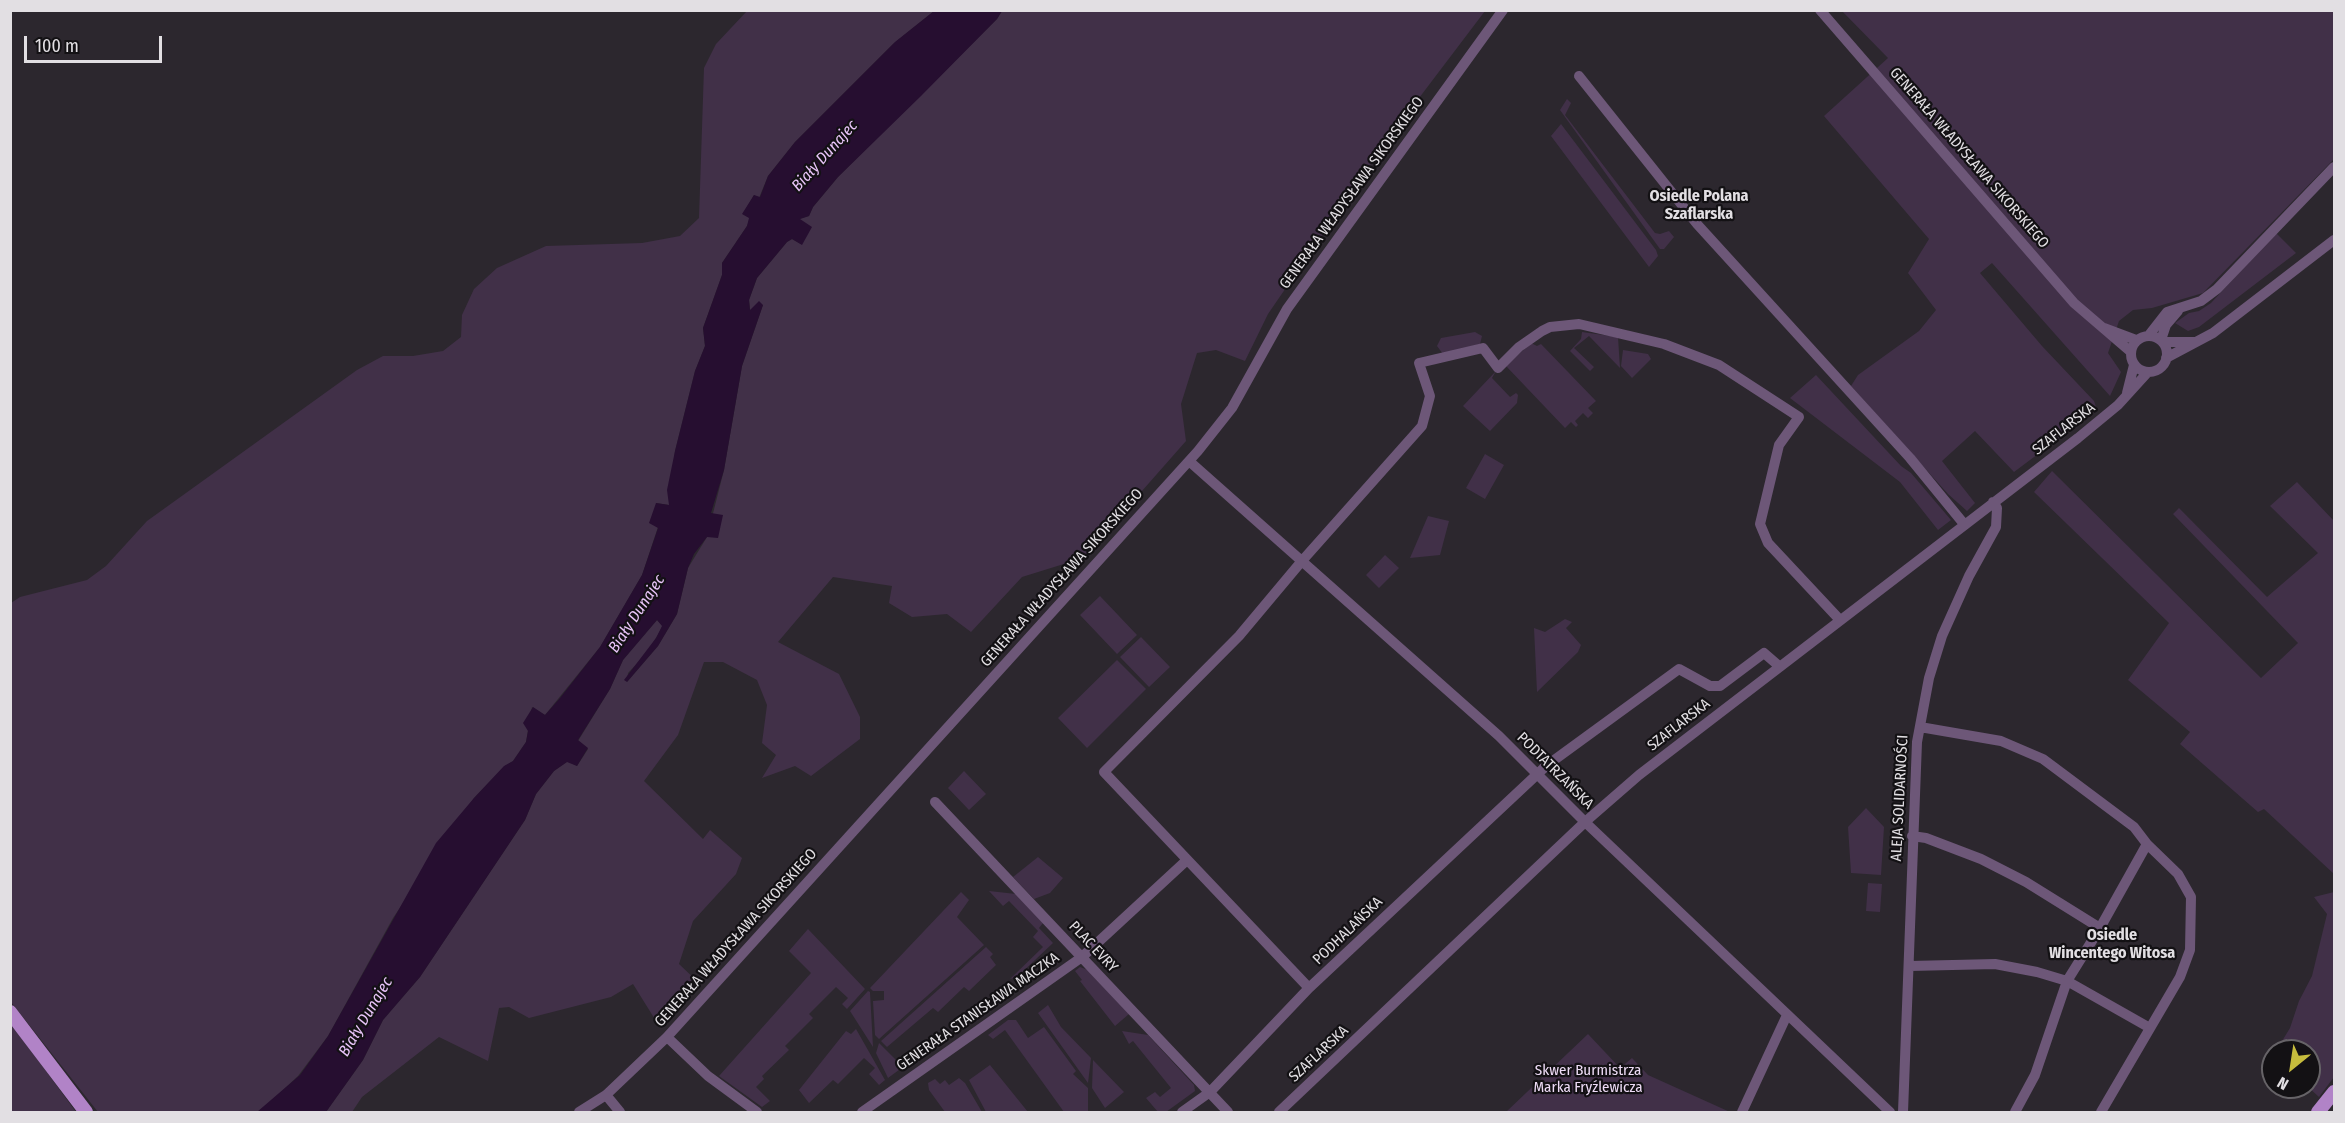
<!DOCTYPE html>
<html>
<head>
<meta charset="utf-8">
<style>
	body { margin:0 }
	#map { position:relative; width:2345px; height:1123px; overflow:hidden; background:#2c272e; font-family:"Fira Sans Condensed",sans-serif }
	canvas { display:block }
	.frame { position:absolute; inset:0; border:12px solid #e2dfe3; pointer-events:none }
	.north { position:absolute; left:2261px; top:1039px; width:60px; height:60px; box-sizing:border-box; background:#131114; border:2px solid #666367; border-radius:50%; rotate:210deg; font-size:16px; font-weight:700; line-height:24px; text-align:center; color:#e2dfe3 }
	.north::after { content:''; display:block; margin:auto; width:21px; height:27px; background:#c6bc3d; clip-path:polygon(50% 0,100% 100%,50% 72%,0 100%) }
	.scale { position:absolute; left:24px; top:36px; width:138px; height:27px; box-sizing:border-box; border:3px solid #e2dfe3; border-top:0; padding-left:8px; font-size:18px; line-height:21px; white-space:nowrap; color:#e2dfe3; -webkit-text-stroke:4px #131114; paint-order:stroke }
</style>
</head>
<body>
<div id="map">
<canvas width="2345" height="1123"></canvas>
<div class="frame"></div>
<div class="north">N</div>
<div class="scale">100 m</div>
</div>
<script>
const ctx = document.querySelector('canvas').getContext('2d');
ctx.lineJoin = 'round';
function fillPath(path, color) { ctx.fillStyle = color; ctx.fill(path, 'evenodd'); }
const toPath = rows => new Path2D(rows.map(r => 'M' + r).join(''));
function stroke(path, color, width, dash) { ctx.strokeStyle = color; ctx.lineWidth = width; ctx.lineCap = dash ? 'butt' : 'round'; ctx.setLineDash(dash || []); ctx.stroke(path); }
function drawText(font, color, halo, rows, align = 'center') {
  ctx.font = font + ' "Fira Sans Condensed",sans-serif'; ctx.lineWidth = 4.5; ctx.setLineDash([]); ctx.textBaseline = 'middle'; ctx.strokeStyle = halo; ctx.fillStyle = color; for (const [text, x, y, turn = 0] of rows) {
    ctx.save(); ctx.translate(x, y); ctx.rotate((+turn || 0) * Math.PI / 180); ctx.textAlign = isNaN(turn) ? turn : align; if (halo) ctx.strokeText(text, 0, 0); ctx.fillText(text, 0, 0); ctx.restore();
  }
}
fillPath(toPath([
	[747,11,934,11,893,44,795,142,768,176,759,198,754,195,743,214,750,218,747,226,722,263,722,275,703,328,705,346,695,371,675,451,669,505,656,503,658,527,642,575,600,647,545,715,532,707,526,742,513,761,504,767,474,798,393,918,328,1036,298,1076,267,1105,257,1112,98,1112,11,1002,11,603,20,597,87,580,106,566,147,521,357,370,383,356,413,356,443,351,461,337,462,315,474,289,497,268,546,246,642,243,680,236,699,218,704,68,716,44],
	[1002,11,1485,11,1388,139,1268,314,1245,361,1216,350,1197,353,1181,404,1186,441,1083,558,1022,577,971,632,947,614,912,617,889,603,892,586,833,577,778,642,839,674,860,717,860,739,811,776,795,766,762,778,776,755,762,743,767,705,757,680,723,662,704,662,678,735,644,781,703,839,710,830,742,858,736,874,693,921,679,964,699,983,660,1024,656,1021,633,984,611,997,529,1018,509,1007,499,1008,488,1061,439,1037,362,1097,352,1112,326,1112,363,1060,383,1020,420,977,525,820,536,794,554,771,568,761,577,766,588,749,578,741,610,689,623,660,657,620,663,626,647,653,628,673,627,682,658,646,677,614,688,568,707,537,724,470,742,366,763,305,750,310,749,300,757,278,787,242,792,239,801,244,799,219,809,216,813,207,838,177,997,19],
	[1842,11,2334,11,2334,159,2203,293,2152,308,2133,310,2119,321,2108,353,2121,372,2110,396,1992,263,1980,273,2042,346,2094,401,2096,407,2094,412,2014,472,1975,431,1942,461,1975,503,1967,511,1948,494,1851,386,1858,375,1919,331,1936,310,1908,273,1929,239,1824,116,1888,58],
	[1567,99,1571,103,1565,115,1655,233,1660,234,1669,231,1674,237,1664,249,1660,249,1560,110],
	[1561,124,1656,250,1658,256,1649,267,1551,136],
	[2276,233,2296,253,2199,327,2188,331,2175,323,2189,313,2199,311,2211,303],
	[1475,332,1482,336,1480,344,1443,354,1437,346,1441,338],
	[1582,332,1618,337,1620,368,1589,336,1574,348,1594,367,1590,371,1570,351,1581,339],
	[1531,343,1537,346,1541,344,1596,401,1588,408,1593,413,1588,418,1583,413,1575,421,1578,425,1576,427,1571,422,1565,428,1506,366],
	[1623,350,1648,354,1651,359,1632,378,1621,366],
	[1496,371,1492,378,1510,397,1516,393,1518,395,1517,403,1490,431,1463,406],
	[1816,375,1901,466,1911,473,1951,520,1938,530,1900,482,1790,398],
	[1485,454,1504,465,1485,499,1466,488],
	[2052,471,2261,678,2298,643,2173,514,2179,508,2267,597,2318,553,2270,506,2297,482,2334,521,2334,874,2264,809,2258,812,2180,744,2190,732,2128,680,2169,623,2034,492],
	[1428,516,1449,521,1440,555,1410,558],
	[1385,555,1399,568,1379,588,1366,575],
	[1100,596,1137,635,1117,654,1080,615],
	[1565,619,1572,622,1566,628,1581,645,1578,652,1537,692,1534,628,1545,632],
	[1141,637,1170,667,1149,687,1120,657],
	[1117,660,1146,689,1087,748,1058,718],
	[964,771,986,794,969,810,948,788],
	[1866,808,1884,827,1881,875,1851,873,1848,827],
	[1038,857,1063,878,1050,893,1034,899,1013,877],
	[1868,883,1882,884,1880,912,1866,911],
	[989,891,1016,894,1043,923,1039,928,1053,943,1017,977,1010,979,1043,947,1033,937,1038,931,1009,901,1003,906],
	[961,892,969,900,957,917,984,945,879,1039,875,1035,873,1001,884,1000,884,991,873,991,870,988],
	[2334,892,2334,1077,2319,1097,2308,1087,2309,1051,2276,1051,2290,1028,2299,1001,2312,976,2327,914,2314,897],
	[808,929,865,989,847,1009,842,1004,848,998,836,987,809,1014,813,1018,785,1046,789,1050,762,1076,764,1079,756,1087,770,1101,762,1107,719,1076,811,973,789,951],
	[986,947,993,954,990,957,996,965,969,991,964,987,938,1012,933,1008,887,1047,881,1041],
	[1080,967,1088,970,1129,1014,1115,1026,1080,981,1082,980,1075,971],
	[868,991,870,992,873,1047,850,1011],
	[1048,1005,1061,1027,1091,1058,1088,1083,1038,1013],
	[1008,1020,1016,1020,1028,1038,1044,1027,1076,1071,1073,1074,1088,1088,1088,1112,1064,1112,1005,1030,993,1039,988,1035],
	[10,1024,19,1034,76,1112,11,1112],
	[856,1029,885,1080,879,1085,869,1074,875,1068,864,1058,838,1084,833,1080,809,1103,799,1090,846,1031,851,1034],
	[1122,1031,1148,1035,1194,1085,1195,1091,1166,1112,1158,1112,1146,1098,1155,1092,1160,1097,1171,1088,1133,1041,1129,1044],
	[1588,1034,1620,1068,1632,1058,1648,1075,1730,1112,1506,1112],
	[879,1043,903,1067,888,1078,876,1053],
	[1093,1060,1124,1092,1105,1108,1092,1088],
	[990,1065,1028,1112,986,1112,969,1080],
	[959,1078,965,1083,982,1112,945,1112,929,1090,928,1083,935,1079,940,1084,945,1080,949,1085]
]), '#413048');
fillPath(toPath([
	[934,11,1002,11,997,19,921,96,838,177,813,207,809,216,800,219,812,227,802,245,792,239,787,242,757,278,749,300,750,310,759,301,763,305,742,366,724,470,711,513,723,515,718,538,707,537,694,554,688,568,677,614,658,646,627,682,624,680,656,638,662,626,657,620,623,660,610,689,578,740,588,748,577,766,567,762,554,771,536,794,525,820,420,977,383,1020,363,1060,326,1112,257,1112,300,1075,328,1036,436,843,474,798,504,766,513,761,526,742,528,731,523,723,533,707,545,715,560,698,600,647,642,575,658,528,649,523,656,503,669,505,667,490,675,451,695,371,705,346,703,328,722,275,722,263,747,226,749,218,742,214,754,195,760,197,768,176,795,142,895,42]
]), '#260e30');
stroke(toPath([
	[1820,10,2074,303,2131,352],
	[1579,76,1697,224,1910,458,1964,524],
	[2104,328,2136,340],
	[2149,335,2167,312,2201,301,2217,289,2334,167],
	'2131 354a18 18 0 1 1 36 0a18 18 0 1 1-36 0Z',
	[2161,340,2166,325,2178,311],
	[2163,342,2195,342],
	[2166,358,2213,333,2334,240],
	[2127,393,2134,365],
	[1189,461,1499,736,1585,822,1890,1112],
	[1920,727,2001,741,2043,759,2134,827,2147,844,2178,874,2191,897,2190,950,2180,977,2101,1112],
	[935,802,1228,1112],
	[1912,836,1926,838,1981,859,2026,882,2100,928],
	[1910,966,1995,964,2037,972,2067,981,2150,1028],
	[1309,988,1104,772,1239,636,1301,562,1422,426,1430,396,1419,363,1483,348,1498,368,1519,347,1542,331,1550,327,1579,324,1664,344,1719,365,1799,417,1779,445,1760,524,1768,543,1840,620],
	[667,1037,708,1076,757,1112],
	[606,1095,620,1112],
	[579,1112,606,1095,667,1037,1198,451,1232,408,1287,309,1503,10],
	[862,1112,1082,957,1187,860],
	[1182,1112,1210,1092,1309,988,1546,766,1679,669,1710,686,1720,686,1764,653,1779,666],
	[1279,1112,1585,822,1639,775,2078,438,2118,405,2148,372],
	[1742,1112,1787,1015],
	[1903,1112,1917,742,1929,678,1942,636,1969,576,1996,527,1997,508,1993,502],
	[2015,1112,2035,1075,2067,981,2100,928,2147,844]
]), '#6d5778', 10);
stroke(toPath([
	[10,1012,86,1112],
	[2318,1112,2334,1092]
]), '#b183c7', 14);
drawText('15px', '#e2dfe3', '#131114', [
	["GENERAŁA WŁADYSŁAWA SIKORSKIEGO",1969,158,49],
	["GENERAŁA WŁADYSŁAWA SIKORSKIEGO",1352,193,-54],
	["SZAFLARSKA",2064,429,-38],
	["GENERAŁA WŁADYSŁAWA SIKORSKIEGO",1062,578,-48],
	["SZAFLARSKA",1679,725,-38],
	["PODTATRZAŃSKA",1555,771,45],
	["ALEJA SOLIDARNOŚCI",1900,798,-87],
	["PODHALAŃSKA",1348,931,-44],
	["GENERAŁA WŁADYSŁAWA SIKORSKIEGO",736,938,-48],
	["PLAC EVRY",1093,947,47],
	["GENERAŁA STANISŁAWA MACZKA",978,1012,-35],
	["SZAFLARSKA",1319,1054,-43]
]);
drawText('15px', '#eedcf6', '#131114', [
	["Skwer Burmistrza",1588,1071],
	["Marka Fryźlewicza",1588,1088]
]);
drawText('italic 16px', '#e9c5f9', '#131114', [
	["Biały Dunajec",825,156,-48],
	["Biały Dunajec",637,614,-57],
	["Biały Dunajec",366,1017,-59]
]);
drawText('bold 16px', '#e2dfe3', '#131114', [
	["Osiedle Polana",1699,197],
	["Szaflarska",1699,215],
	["Osiedle",2112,936],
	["Wincentego Witosa",2112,954]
]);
</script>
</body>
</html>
